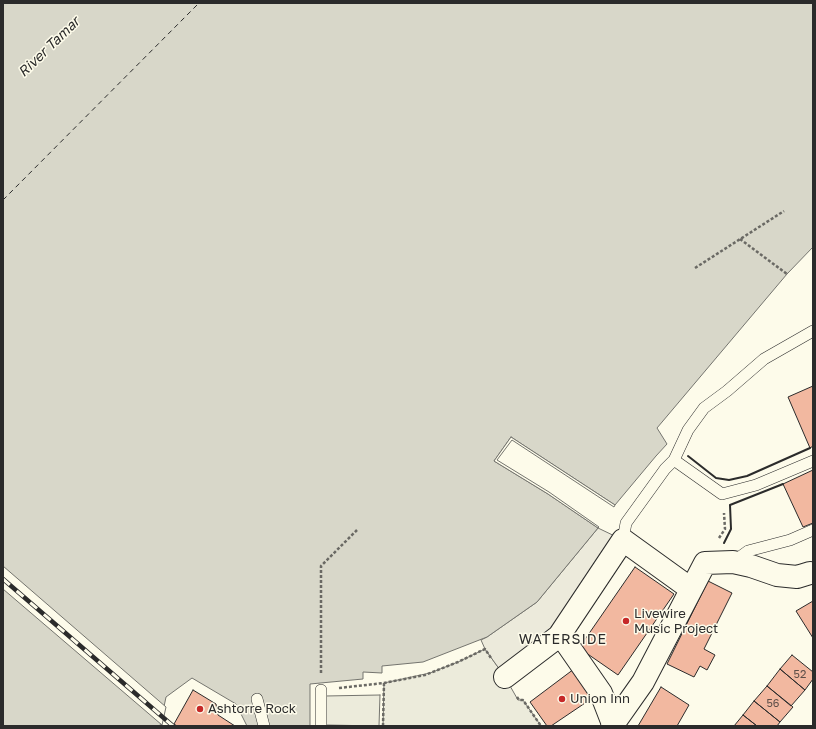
<!DOCTYPE html>
<html>
<head>
<meta charset="utf-8">
<style>
	body { margin:0 }
	#map { position:relative; width:816px; height:729px; overflow:hidden; background:#fdfbea; font-family:"Golos Text",sans-serif }
	canvas { display:block }
	.frame { position:absolute; inset:0; border:4px solid #2b2b2b; pointer-events:none }
</style>
</head>
<body>
<div id="map">
<canvas width="816" height="729"></canvas>
<div class="frame"></div>
</div>
<script>
const ctx = document.querySelector('canvas').getContext('2d');
ctx.lineJoin = 'round';
function fillPath(path, color) { ctx.fillStyle = color; ctx.fill(path, 'evenodd'); }
const toPath = rows => new Path2D(rows.map(r => 'M' + r).join(''));
function stroke(path, color, width, dash) { ctx.strokeStyle = color; ctx.lineWidth = width; ctx.lineCap = dash ? 'butt' : 'round'; ctx.setLineDash(dash || []); ctx.stroke(path); }
function drawText(font, color, halo, rows, align = 'center') {
  ctx.font = font + ' "Golos Text",sans-serif'; ctx.lineWidth = 3; ctx.setLineDash([]); ctx.textBaseline = 'middle'; ctx.strokeStyle = halo; ctx.fillStyle = color; for (const [text, x, y, turn = 0] of rows) {
    ctx.save(); ctx.translate(x, y); ctx.rotate((+turn || 0) * Math.PI / 180); ctx.textAlign = isNaN(turn) ? turn : align; if (halo) ctx.strokeText(text, 0, 0); ctx.fillText(text, 0, 0); ctx.restore();
  }
}
const green = toPath([
	[485,649,505,677,518,700,523,700,541,726,383,726,384,683,430,673,458,662,485,649],
	[380,695,379,726,326,725,325,696,380,695]
]);
fillPath(green, '#ecebdb');
stroke(green, '#74746e', 1);
const parking = toPath([
	[598,528,623,540,585,599,505,677,485,649,481,640,487,637,537,602,598,528]
]);
fillPath(parking, '#eceadb');
stroke(parking, '#74746e', 1);
const water = toPath([
	[3,3,813,3,813,247,787,274,657,428,667,444,656,456,615,505,511,437,494,461,548,494,598,528,537,602,487,637,423,662,382,666,382,673,363,672,363,679,310,684,310,726,247,726,236,704,192,678,166,697,160,726,3,726,3,3]
]);
fillPath(water, '#d8d7c9');
stroke(water, '#74746e', 1);
const pier = toPath([
	[511,437,615,505,614,507,512,440,497,460,549,492,599,527,598,528,548,494,494,461,511,437],
	[3,566,166,707,162,725,3,589,3,566]
]);
fillPath(pier, '#fdfbea');
stroke(pier, '#74746e', 1);
stroke(toPath([
	[3,200,199,3]
]), '#2b2b2b', 1, [5, 4]);
const building = toPath([
	[813,386,813,446,810,448,788,397,813,386],
	[813,470,813,523,803,527,783,484,813,470],
	[635,567,674,594,618,675,579,648,635,567],
	[708,581,732,593,704,649,715,655,707,670,700,666,694,677,667,664,708,581],
	[813,601,813,638,796,611,813,601],
	[792,655,813,672,813,679,805,690,780,669,792,655],
	[574,669,594,697,551,726,547,726,530,702,574,669],
	[780,669,805,690,791,706,767,686,780,669],
	[767,686,793,707,780,722,754,701,767,686],
	[661,687,689,705,677,726,638,726,661,687],
	[193,690,216,704,218,715,235,726,177,726,174,724,193,690],
	[754,701,780,722,777,726,757,726,743,715,754,701],
	[743,715,757,726,734,726,743,715]
]);
fillPath(building, '#f2b8a0');
stroke(building, '#2b2b2b', 1);
const lane = toPath([
	[674,460,688,430,704,408,727,391,764,359,813,331],
	[623,540,626,523,665,469,674,460,722,494,756,485,813,461],
	[733,562,748,551,790,540,813,530],
	[321,690,321,726],
	[257,699,264,726]
]);
const street = toPath([
	[559,636,567,644,601,693,613,724],
	[505,677,559,636,623,540,691,589],
	[612,726,643,682,705,563,733,562,751,566,777,575,797,577,810,573]
]);
stroke(lane, '#2b2b2b', 12);
stroke(street, '#2b2b2b', 24);
stroke(toPath([
	[740,239,787,274],
	[695,268,784,211],
	[719,538,725,529,724,513],
	[321,673,321,566,357,530],
	[339,688,384,683,425,675,458,662,485,649,491,658],
	[517,697,519,700,523,700,541,726],
	[383,726,384,683]
]), '#6a6964', 2.5, [3, 2]);
stroke(lane, '#fdfbea', 11);
stroke(street, '#fdfbea', 22);
const rail = toPath([
	[3,579,173,726]
]);
stroke(rail, '#2b2b2b', 4.5);
stroke(rail, '#fdfbea', 3, [9]);
stroke(toPath([
	[688,456,716,478,729,480,747,476,810,448],
	[724,543,731,529,730,505,783,484]
]), '#2b2b2b', 2);
for (const [x, y, r, color] of [
	[626,621,4,"#c62828"],
	[562,699,4,"#c62828"],
	[200,709,4,"#c62828"]
]) { const dot = new Path2D(); dot.arc(x, y, r, 0, 2 * Math.PI); ctx.fillStyle = color; ctx.fill(dot); stroke(dot, '#fdfbea', 1.5); }
drawText('11px', '#5d4e48', null, [
	["52",800,675],
	["56",773,704]
]);
drawText('13px', '#2b2b2b', '#fdfbea', [
	["Livewire",634,614],
	["Music Project",634,629],
	["Union Inn",570,699],
	["Ashtorre Rock",208,709]
], 'left');
drawText('italic 14px', '#2b2b2b', '#fdfbea', [
	["River Tamar",49,47,-44]
]);
ctx.letterSpacing = '1px';
drawText('14px', '#2b2b2b', '#fdfbea', [
	["WATERSIDE",563,640]
]);
ctx.letterSpacing = '0px';
</script>
</body>
</html>
